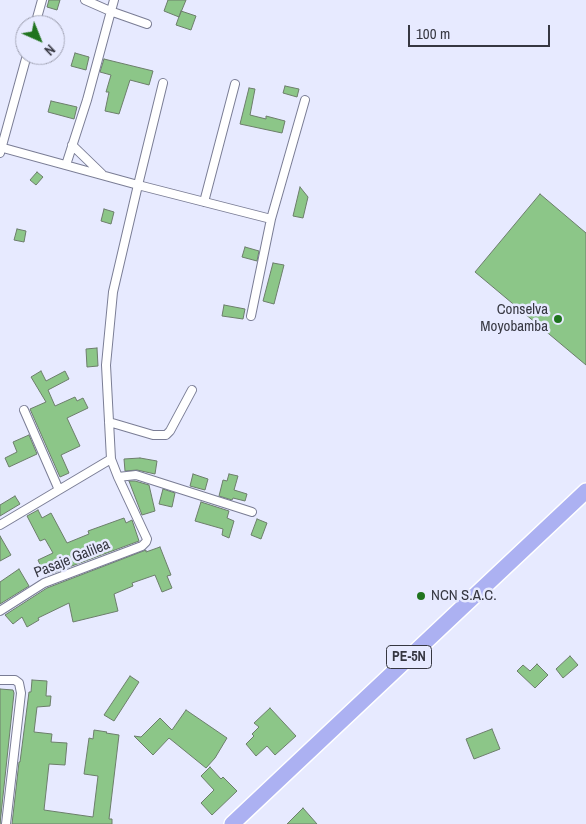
<!DOCTYPE html>
<html>
<head>
<meta charset="utf-8">
<style>
	body { margin:0 }
	#map { position:relative; width:586px; height:824px; overflow:hidden; background:#e7eaff; font-family:"Archivo Narrow",sans-serif }
	canvas { display:block }
	.north { position:absolute; left:15px; top:15px; width:50px; height:50px; box-sizing:border-box; background:#e7eaff; border:1px solid #a0a2b3; border-radius:50%; rotate:136deg; font-size:14px; font-weight:700; line-height:20px; text-align:center; color:#363741 }
	.north::after { content:''; display:block; margin:auto; width:18px; height:22px; background:#20741f; clip-path:polygon(50% 0,100% 100%,50% 72%,0 100%) }
	.scale { position:absolute; left:408px; top:25px; width:142px; height:22px; box-sizing:border-box; border:2px solid #363741; border-top:0; padding-left:6px; font-size:15px; line-height:18px; white-space:nowrap; color:#363741; -webkit-text-stroke:4px #e7eaff; paint-order:stroke }
</style>
</head>
<body>
<div id="map">
<canvas width="586" height="824"></canvas>
<div class="north">N</div>
<div class="scale">100 m</div>
</div>
<script>
const ctx = document.querySelector('canvas').getContext('2d');
ctx.lineJoin = 'round';
function fillPath(path, color) { ctx.fillStyle = color; ctx.fill(path, 'evenodd'); }
const toPath = rows => new Path2D(rows.map(r => 'M' + r).join(''));
function stroke(path, color, width, dash) { ctx.strokeStyle = color; ctx.lineWidth = width; ctx.lineCap = dash ? 'butt' : 'round'; ctx.setLineDash(dash || []); ctx.stroke(path); }
function drawText(font, color, halo, rows, align = 'center') {
  ctx.font = font + ' "Archivo Narrow",sans-serif'; ctx.lineWidth = 5; ctx.setLineDash([]); ctx.textBaseline = 'middle'; ctx.strokeStyle = halo; ctx.fillStyle = color; for (const [text, x, y, turn = 0] of rows) {
    ctx.save(); ctx.translate(x, y); ctx.rotate((+turn || 0) * Math.PI / 180); ctx.textAlign = isNaN(turn) ? turn : align; if (halo) ctx.strokeText(text, 0, 0); ctx.fillText(text, 0, 0); ctx.restore();
  }
}
const building = toPath([
	[49,0,60,0,57,10,47,7,49,0],
	[168,0,186,0,179,17,164,11,168,0],
	[181,11,196,16,191,30,176,25,181,11],
	[75,53,89,57,86,70,71,66,75,53],
	[104,59,153,71,149,85,130,80,119,114,105,111,109,92,106,92,111,75,100,72,104,59],
	[285,86,299,89,297,97,283,93,285,86],
	[249,88,255,89,250,115,266,119,266,116,285,121,282,133,240,124,249,88],
	[51,101,77,107,74,119,48,112,51,101],
	[37,172,43,177,36,185,30,180,37,172],
	[300,187,308,197,303,218,293,216,300,187],
	[540,194,586,233,586,365,475,272,540,194],
	[104,209,114,212,111,224,101,221,104,209],
	[17,229,26,231,24,242,14,240,17,229],
	[245,247,259,251,257,261,242,257,245,247],
	[273,263,284,265,274,304,263,301,273,263],
	[224,305,245,309,243,319,222,316,224,305],
	[97,348,98,366,87,367,86,349,97,348],
	[41,371,46,381,65,371,69,379,48,390,55,406,75,397,77,401,83,398,88,408,67,418,80,446,61,455,69,473,60,477,30,409,46,402,31,377,41,371],
	[29,435,37,454,9,467,5,458,17,452,13,442,29,435],
	[140,458,157,461,155,474,137,470,125,471,124,459,140,458],
	[193,474,208,479,205,490,190,486,193,474],
	[229,474,238,476,234,490,247,494,245,501,233,498,232,500,219,496,223,480,227,481,229,474],
	[129,481,135,481,149,485,155,511,142,515,129,481],
	[163,489,175,493,172,507,159,504,163,489],
	[15,496,20,504,0,516,0,505,15,496],
	[201,502,229,511,227,518,234,521,229,538,222,535,223,529,195,521,201,502],
	[38,510,42,518,51,513,67,543,89,534,88,531,124,518,126,523,132,520,139,541,45,576,38,560,53,553,45,539,40,541,27,516,38,510],
	[257,519,267,523,261,539,251,535,257,519],
	[0,536,11,555,0,561,0,536],
	[160,547,171,575,167,576,172,588,162,592,155,575,132,583,133,586,114,594,118,611,73,622,69,603,38,618,39,620,27,627,22,617,13,624,5,615,47,588,146,550,146,552,160,547],
	[19,569,29,586,0,604,0,582,19,569],
	[570,656,578,665,563,678,556,669,570,656],
	[537,664,548,675,535,688,517,671,523,665,530,671,537,664],
	[130,676,139,682,114,721,104,715,130,676],
	[32,680,47,681,46,696,51,696,50,706,37,707,34,732,52,734,51,742,67,743,65,765,49,764,44,810,93,817,98,776,84,774,89,738,93,739,94,730,107,732,106,733,119,735,109,819,112,819,112,824,12,824,19,762,20,762,29,692,31,692,32,680],
	[0,689,13,690,14,693,0,824,0,689],
	[270,708,296,736,275,755,267,746,256,756,246,744,254,736,252,734,259,727,254,723,270,708],
	[186,710,227,738,215,758,206,768,169,738,153,755,134,736,141,737,160,718,172,730,186,710],
	[492,729,500,749,474,759,466,739,492,729],
	[210,767,221,779,223,777,237,791,212,815,201,803,214,790,201,776,210,767],
	[303,808,317,824,287,824,303,808]
]);
fillPath(building, '#8cc688');
stroke(building, '#6c7e6b', 1);
const street = toPath([
	[85,0,110,11,147,24],
	[35,25,42,0],
	[163,83,138,185,271,219],
	[72,145,102,174],
	[0,147,138,185,113,292,106,365,111,459,118,477,147,539,146,542,142,546,44,583,0,611],
	[0,153,27,55],
	[66,165,87,100,114,0],
	[204,202,235,84],
	[251,316,271,219,305,100],
	[24,410,59,490],
	[109,422,153,435,166,435,170,431,192,390],
	[118,477,136,475,252,512],
	[0,525,111,459],
	[0,680,15,680,19,683,21,693,6,824]
]);
const highway = toPath([
	[232,824,586,491]
]);
stroke(street, '#7a7d95', 10);
stroke(highway, '#fff', 18);
stroke(street, '#fff', 8);
stroke(highway, '#acb1f2', 15);
for (const [x, y, r, color] of [
	[558,319,5,"#20741f"],
	[421,596,5,"#20741f"]
]) { const dot = new Path2D(); dot.arc(x, y, r, 0, 2 * Math.PI); ctx.fillStyle = color; ctx.fill(dot); stroke(dot, '#e7eaff', 2); }
for (const [x, y, w] of [
	[409,657,45]
]) { const box = new Path2D(); box.roundRect(x - w / 2, y - 11.5, w, 23, 4); ctx.fillStyle = '#e7eaff'; ctx.fill(box); stroke(box, '#363741', 1); }
drawText('bold 14px', '#363741', null, [
	["PE-5N",409,657]
]);
drawText('15px', '#363741', '#e7eaff', [
	["Conselva",548,310],
	["Moyobamba",548,327],
	["NCN S.A.C.",431,596,"left"]
], 'right');
drawText('15px', '#363741', '#e7eaff', [
	["Pasaje Galilea",72,559,-22]
]);
</script>
</body>
</html>
